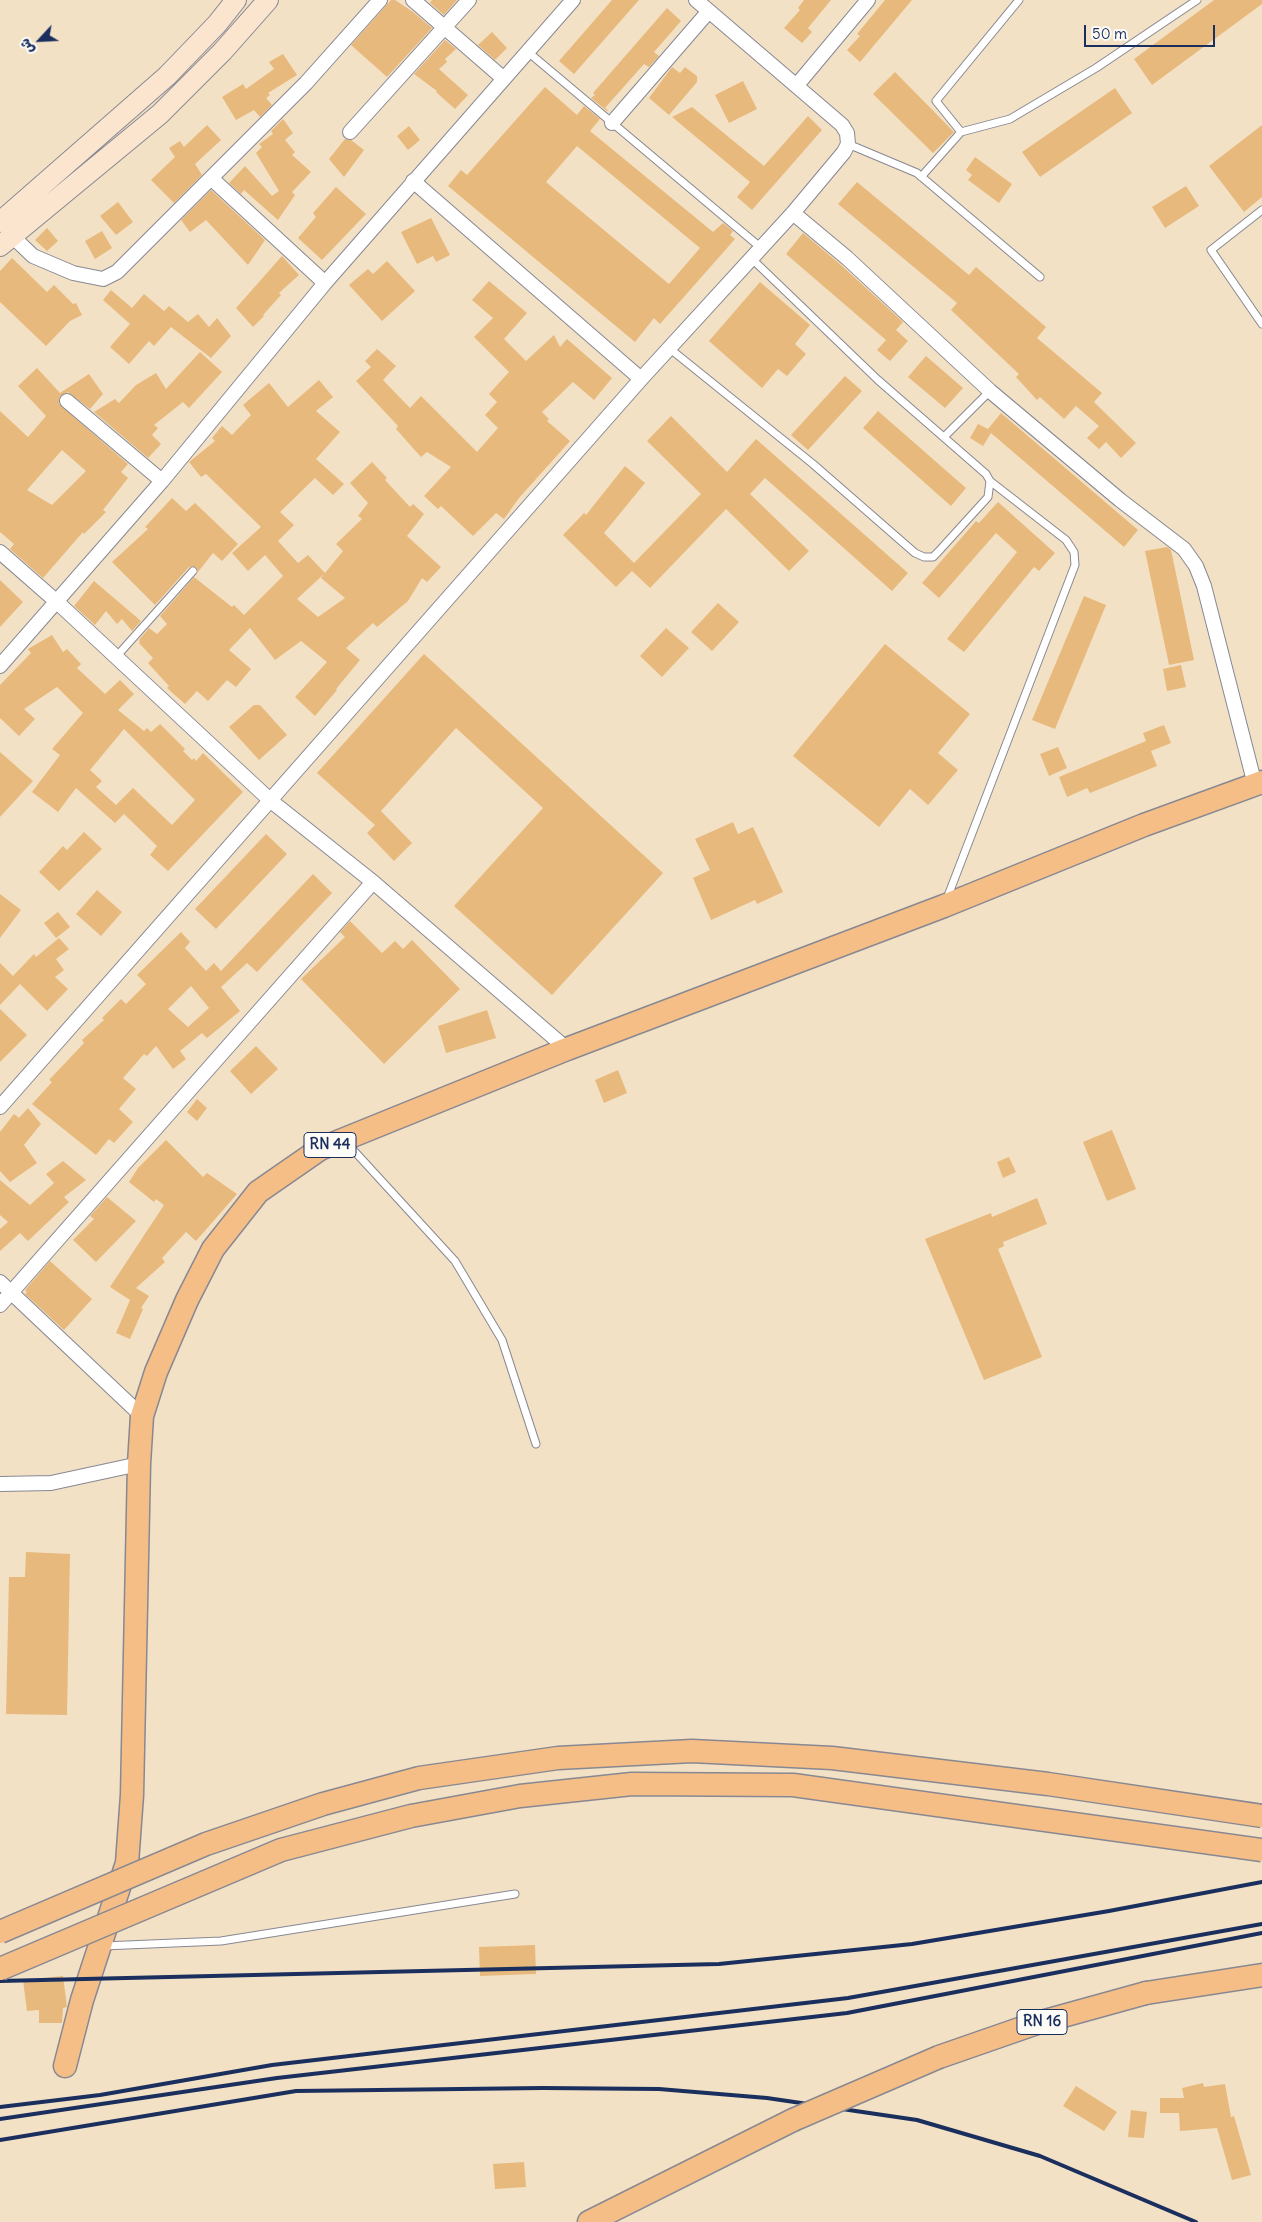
<!DOCTYPE html>
<html>
<head>
<meta charset="utf-8">
<style>
	body { margin:0 }
	#map { position:relative; width:1262px; height:2222px; overflow:hidden; background:#f3e1c5; font-family:Delius,"Playpen Sans Arabic",sans-serif }
	canvas { display:block }
	.north { position:absolute; left:15px; top:15px; width:50px; height:50px; -webkit-text-stroke:4px #fdfcf7; paint-order:stroke; rotate:245deg; font-size:14px; font-weight:700; line-height:20px; text-align:center; color:#1b2f5e }
	.north::after { content:''; display:block; margin:auto; width:18px; height:22px; background:#1b2f5e; clip-path:polygon(50% 0,100% 100%,50% 72%,0 100%) }
	.scale { position:absolute; left:1084px; top:25px; width:131px; height:22px; box-sizing:border-box; border:2px solid #1b2f5e; border-top:0; padding-left:6px; font-size:15px; line-height:18px; white-space:nowrap; color:#1b2f5e; -webkit-text-stroke:4px #fdfcf7; paint-order:stroke }
</style>
</head>
<body>
<div id="map">
<canvas width="1262" height="2222"></canvas>
<div class="north">ش</div>
<div class="scale">50 m</div>
</div>
<script>
const ctx = document.querySelector('canvas').getContext('2d');
ctx.lineJoin = 'round';
function fillPath(path, color) { ctx.fillStyle = color; ctx.fill(path, 'evenodd'); }
const toPath = rows => new Path2D(rows.map(r => 'M' + r).join(''));
function stroke(path, color, width, dash) { ctx.strokeStyle = color; ctx.lineWidth = width; ctx.lineCap = dash ? 'butt' : 'round'; ctx.setLineDash(dash || []); ctx.stroke(path); }
function drawText(font, color, halo, rows, align = 'center') {
  ctx.font = font + ' Delius,sans-serif'; ctx.lineWidth = 5; ctx.setLineDash([]); ctx.textBaseline = 'middle'; ctx.strokeStyle = halo; ctx.fillStyle = color; for (const [text, x, y, turn = 0] of rows) {
    ctx.save(); ctx.translate(x, y); ctx.rotate((+turn || 0) * Math.PI / 180); ctx.textAlign = isNaN(turn) ? turn : align; if (halo) ctx.strokeText(text, 0, 0); ctx.fillText(text, 0, 0); ctx.restore();
  }
}
fillPath(toPath([
	[391,0,395,0,413,12,432,28,387,77,351,45],
	[432,0,457,0,444,15,430,3],
	[612,0,639,0,574,74,559,61],
	[804,0,831,0,808,28,812,32,802,43,784,28,800,10,798,8],
	[885,0,912,0,860,62,847,50,860,36,857,34],
	[1214,0,1262,0,1262,4,1152,85,1134,59],
	[667,8,681,21,654,52,659,56,649,67,644,64,605,108,608,110,607,111,591,98,595,95,593,93],
	[492,32,507,48,495,60,478,45],
	[445,40,456,49,445,59,447,62,439,69,468,95,455,109,436,92,437,91,414,74],
	[283,54,297,75,268,93,270,95,266,98,272,105,260,117,254,110,236,120,222,97,243,84,246,89,274,69,269,62],
	[672,67,680,73,685,67,697,76,697,82,669,115,649,98],
	[895,72,954,132,933,153,873,94],
	[743,81,757,109,729,123,715,95],
	[545,87,577,115,584,106,600,119,590,131,713,232,723,223,733,231,730,235,735,239,660,324,654,318,635,342,448,186,461,170,467,175],
	[577,146,700,248,669,284,546,182],
	[1115,88,1132,113,1040,177,1022,152],
	[692,107,764,166,808,116,822,130,752,210,737,197,750,182,672,117],
	[283,119,293,133,285,140,295,152,292,155,311,172,292,192,295,195,278,220,244,190,241,194,229,183,245,166,272,196,279,191,256,153,262,147,259,144,273,134,271,131],
	[207,125,221,140,195,164,202,175,174,203,151,180,175,157,169,148,180,141,184,147],
	[1262,125,1262,197,1244,212,1209,166],
	[409,126,420,140,408,150,397,136],
	[345,139,351,140,364,150,344,177,329,159],
	[975,157,1012,184,999,203,968,180,972,175,966,170],
	[857,182,969,275,976,267,1046,327,1037,338,1102,393,1094,402,1136,443,1121,458,1106,442,1099,449,1087,438,1099,426,1076,406,1064,419,1040,397,1037,400,1016,377,1019,374,951,310,957,303,838,204],
	[1186,186,1199,206,1165,228,1152,207],
	[336,187,366,214,322,260,298,238,316,217,313,213],
	[211,190,265,240,248,265,206,220,190,232,181,220],
	[118,202,133,222,116,235,100,216],
	[431,218,450,255,436,262,433,256,417,264,401,232],
	[47,228,58,241,47,251,35,240],
	[102,231,112,248,95,259,85,241],
	[803,233,841,265,903,322,896,330,908,341,890,361,877,350,886,340,786,254],
	[282,256,299,275,279,293,281,295,263,315,264,316,253,327,236,308],
	[12,258,47,292,54,285,73,304,76,303,82,315,70,321,46,346,0,302,0,271],
	[387,261,415,291,382,321,349,285,368,269,373,274],
	[489,281,527,313,504,339,526,361,554,335,560,347,567,339,612,378,594,400,573,382,542,412,549,419,547,421,570,441,519,498,504,519,496,513,473,536,441,506,438,509,424,496,451,467,427,452,421,457,396,429,398,426,356,381,371,367,365,361,377,349,396,366,383,380,410,408,421,396,477,452,498,428,485,415,497,402,489,394,509,372,474,337,493,318,472,300],
	[760,282,810,325,795,344,806,354,787,376,778,369,762,388,709,341],
	[111,290,132,308,144,294,164,311,169,306,188,322,198,314,209,327,217,318,231,336,211,358,171,327,154,346,149,341,129,364,110,347,130,324,103,300],
	[200,352,222,372,189,408,183,402,154,425,158,428,152,435,161,444,148,458,94,412,115,399,119,403,136,385,156,373,166,389],
	[926,356,963,388,945,408,908,377],
	[37,368,60,393,89,374,103,394,90,409,68,392,60,396,59,404,128,464,121,472,128,478,103,510,106,512,84,534,83,532,43,578,10,549,14,544,0,532,0,411,28,437,46,416,18,386],
	[62,450,86,471,52,505,27,490],
	[845,376,862,391,808,450,791,435],
	[319,380,333,397,316,411,340,432,316,459,344,484,333,495,315,478,280,512,294,525,278,541,298,563,308,555,325,573,343,551,336,544,362,519,358,516,368,503,350,483,372,462,387,478,385,480,410,507,413,504,424,514,407,536,441,567,427,582,422,578,408,601,377,627,373,623,346,648,360,660,336,689,337,690,315,716,295,697,327,662,301,641,275,660,250,628,229,650,251,669,236,687,227,680,208,701,197,691,185,704,167,688,169,686,148,663,153,658,139,643,140,642,139,640,149,628,157,634,167,624,160,616,194,577,232,607,234,605,244,615,283,576,265,555,248,571,232,553,261,527,206,474,201,477,189,462,215,441,212,438,222,426,232,435,251,415,243,405,269,383,288,407],
	[324,574,321,578,345,598,318,617,297,599],
	[878,411,966,488,951,506,863,428],
	[1001,413,1138,530,1124,547,991,433,983,446,970,438,978,424,988,429],
	[671,416,727,472,756,439,908,573,892,591,765,478,750,494,809,551,789,571,726,509,650,588,632,571,616,587,563,535,584,513,586,515,625,466,645,483,604,533,634,563,701,494,647,441],
	[172,498,186,511,195,503,238,544,222,561,213,553,198,572,196,567,189,567,155,605,112,562,148,529,145,527],
	[998,502,1055,553,1039,571,1034,567,964,652,947,639,1017,552,996,533,939,598,922,583,976,521,979,523],
	[1167,547,1171,550,1194,660,1169,665,1145,551],
	[0,580,23,602,0,627],
	[94,581,141,621,132,631,122,619,117,624,106,611,95,625,74,606],
	[1084,596,1106,605,1055,729,1032,720],
	[718,603,739,622,712,651,691,632],
	[666,628,689,648,662,677,640,656],
	[52,635,63,652,67,649,81,664,77,668,105,694,120,680,134,694,118,710,144,731,147,728,151,732,160,724,185,749,183,751,192,760,194,758,196,761,203,753,243,792,168,871,150,855,157,846,124,814,115,823,76,788,58,812,32,792,60,755,52,749,83,713,57,687,24,709,35,719,19,736,0,718,0,685,31,653,28,649],
	[124,729,195,800,172,825,133,788,116,805,96,787,102,781,90,770],
	[885,644,970,714,938,753,958,770,928,805,910,789,879,827,793,756],
	[424,654,663,873,552,995,454,906,543,808,456,728,381,811,412,843,394,861,367,833,375,825,317,773],
	[1181,665,1186,687,1167,691,1163,669],
	[254,705,260,705,287,735,259,760,229,727],
	[1164,725,1171,743,1151,751,1157,766,1090,793,1087,788,1067,797,1059,777,1146,741,1143,733],
	[1058,747,1067,768,1049,776,1040,754],
	[0,752,33,781,0,817],
	[733,822,738,834,753,827,783,892,757,904,755,900,711,920,693,878,710,870,695,839],
	[84,832,102,849,59,891,39,872,63,846,67,850],
	[266,834,287,854,216,929,195,909],
	[313,874,332,893,257,972,247,963,221,987,240,1011,207,1038,202,1033,180,1051,186,1059,173,1069,156,1046,147,1056,144,1054,123,1078,136,1089,119,1109,133,1122,114,1143,109,1139,96,1155,32,1104,52,1082,49,1080,84,1043,82,1040,104,1020,102,1018,121,999,126,1004,146,984,137,975,181,932,190,942,185,948,206,971,214,963,221,971],
	[191,986,209,1008,188,1027,168,1009],
	[97,890,122,912,101,936,76,914],
	[0,894,21,910,0,938],
	[58,912,70,927,56,938,44,923],
	[350,921,382,953,395,941,403,949,412,940,460,989,384,1064,301,979,345,937,340,932],
	[59,938,69,949,56,959,64,970,55,977,68,989,47,1011,20,984,0,1005,0,963,13,976,34,954,36,957],
	[0,1009,27,1035,0,1062],
	[487,1010,496,1038,446,1053,438,1026],
	[256,1046,278,1069,251,1094,230,1071],
	[618,1070,627,1093,604,1103,595,1080],
	[197,1099,207,1108,197,1121,187,1112],
	[28,1108,41,1124,24,1145,37,1163,10,1182,0,1171,0,1132,14,1114,19,1118],
	[1112,1130,1136,1189,1107,1201,1083,1142],
	[166,1140,203,1177,207,1173,237,1194,196,1241,186,1232,162,1258,165,1262,136,1288,149,1296,141,1308,143,1309,130,1339,116,1333,130,1300,110,1287,164,1205,156,1199,154,1202,129,1182,138,1168],
	[1009,1157,1016,1172,1003,1178,997,1162],
	[63,1161,86,1180,64,1197,69,1202,28,1241,20,1233,0,1251,0,1229,8,1222,0,1215,0,1180,30,1205,54,1183,46,1174],
	[107,1197,136,1221,96,1262,73,1240,94,1219,90,1216],
	[1037,1198,1047,1224,1003,1242,1004,1246,998,1249,1042,1357,984,1380,925,1239,991,1213,992,1217],
	[50,1261,92,1299,64,1330,25,1294,27,1292,25,1290],
	[26,1552,70,1554,67,1715,6,1714,9,1577,25,1577],
	[535,1945,536,1974,480,1976,479,1947],
	[63,1976,67,2007,63,2008,62,2023,39,2023,39,2010,27,2011,23,1980],
	[1203,2083,1204,2087,1225,2084,1231,2117,1234,2116,1251,2175,1232,2180,1217,2128,1180,2131,1179,2113,1160,2113,1160,2098,1184,2098,1182,2088],
	[1076,2086,1117,2112,1104,2131,1063,2106],
	[1131,2110,1147,2112,1144,2138,1128,2137],
	[524,2162,526,2187,495,2189,493,2164]
]), '#e8b97c');
const service = toPath([
	[528,52,760,247],
	[961,132,936,101,1019,0],
	[848,144,917,173,1040,277],
	[921,177,961,132,1010,119,1096,68,1197,0],
	[1262,210,1211,250,1262,324],
	[669,348,813,464,915,553,924,557,933,557,938,552,988,497,990,481,986,474,878,380,751,258],
	[944,437,990,391],
	[116,657,193,571],
	[946,901,1075,565,1074,552,1066,540,990,481],
	[346,1142,455,1261,502,1340,536,1444],
	[103,1946,221,1941,515,1894]
]);
const minor = toPath([
	[413,0,504,79],
	[797,85,868,0],
	[612,123,709,11],
	[350,132,469,0],
	[211,178,325,283],
	[413,181,641,379],
	[793,213,847,258,990,391,1120,500,1184,549,1196,566,1204,586,1255,785],
	[11,235,33,256,73,273,103,279,117,272,306,83,380,0],
	[67,401,162,481],
	[0,552,57,602,271,801,373,882,567,1049],
	[0,666,162,481,325,283,573,0],
	[0,1107,641,379,793,213,844,152,848,144,847,133,842,125,696,0],
	[0,1282,142,1416],
	[0,1305,373,882],
	[0,1484,51,1483,139,1464]
]);
const secondary = toPath([
	[0,222,167,76,217,24,236,0],
	[0,246,160,114,222,52,268,0]
]);
const primary = toPath([
	[939,2057,1034,2024,1146,1993],
	[65,2066,82,2000,127,1863,132,1795,139,1464,142,1416,156,1372,187,1300,213,1249,258,1192,320,1149,567,1049,944,906,1144,825,1262,782],
	[589,2222,793,2120]
]);
const trunk = toPath([
	[1146,1993,1262,1975]
]);
stroke(service, '#878892', 9);
stroke(minor, '#878892', 16);
stroke(secondary, '#878892', 22);
stroke(primary, '#878892', 25);
stroke(trunk, '#878892', 25);
stroke(service, '#fff', 7);
stroke(minor, '#fff', 14);
stroke(secondary, '#fbe5cf', 20);
stroke(primary, '#f6be87', 22);
stroke(trunk, '#f6be87', 22);
stroke(toPath([
	[0,1981,719,1964,912,1944,1109,1911,1262,1882],
	[0,2107,100,2095,272,2065,848,1998,1262,1924],
	[0,2119,277,2078,847,2013,1262,1933],
	[0,2140,296,2091,543,2088,659,2089,767,2098,917,2120,1040,2156,1196,2222]
]), '#1b2f5e', 4);
const primaryBridge = toPath([
	[793,2120,939,2057]
]);
const trunkBridge = toPath([
	[0,1932,206,1844,323,1804,419,1778,558,1758,692,1751,832,1758,1048,1784,1262,1816],
	[0,1969,281,1850,411,1816,520,1796,632,1784,793,1785,1262,1850]
]);
stroke(primaryBridge, '#878892', 25, []);
stroke(trunkBridge, '#878892', 25, []);
stroke(primaryBridge, '#f6be87', 22);
stroke(trunkBridge, '#f6be87', 22);
for (const [x, y, w] of [
	[330,1145,52],
	[1042,2022,50]
]) { const box = new Path2D(); box.roundRect(x - w / 2, y - 12.5, w, 25, 4); ctx.fillStyle = '#fdfcf7'; ctx.fill(box); stroke(box, '#1b2f5e', 1); }
drawText('bold 15px', '#1b2f5e', null, [
	["RN 44",330,1145],
	["RN 16",1042,2022]
]);
</script>
</body>
</html>
